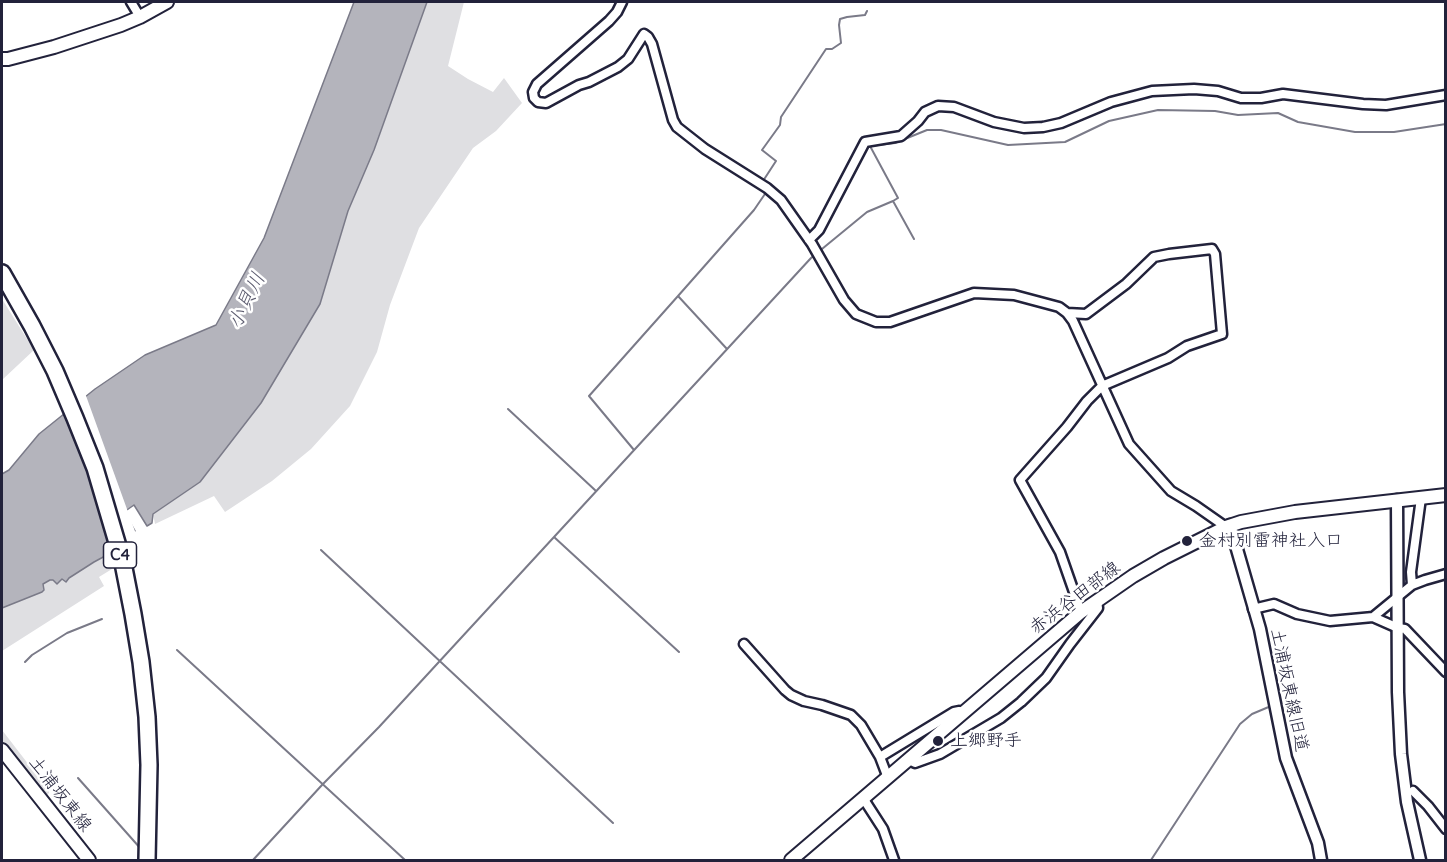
<!DOCTYPE html>
<html>
<head>
<meta charset="utf-8">
<style>
	body { margin:0 }
	#map { position:relative; width:1447px; height:862px; overflow:hidden; background:#fff; font-family:Delius,sans-serif }
	canvas { display:block }
	.frame { position:absolute; inset:0; border:3px solid #22223b; pointer-events:none }
</style>
</head>
<body>
<div id="map">
<canvas width="1447" height="862"></canvas>
<div class="frame"></div>
</div>
<script>
const ctx = document.querySelector('canvas').getContext('2d');
ctx.lineJoin = 'round';
function fillPath(path, color) { ctx.fillStyle = color; ctx.fill(path, 'evenodd'); }
const toPath = rows => new Path2D(rows.map(r => 'M' + r).join(''));
function stroke(path, color, width, dash) { ctx.strokeStyle = color; ctx.lineWidth = width; ctx.lineCap = dash ? 'butt' : 'round'; ctx.setLineDash(dash || []); ctx.stroke(path); }
function drawText(font, color, halo, rows, align = 'center') {
  ctx.font = font + ' Delius,"Klee One",sans-serif'; ctx.lineWidth = 5; ctx.setLineDash([]); ctx.textBaseline = 'middle'; ctx.strokeStyle = halo; ctx.fillStyle = color; for (const [text, x, y, turn = 0] of rows) {
    ctx.save(); ctx.translate(x, y); ctx.rotate((+turn || 0) * Math.PI / 180); ctx.textAlign = isNaN(turn) ? turn : align; if (halo) ctx.strokeText(text, 0, 0); ctx.fillText(text, 0, 0); ctx.restore();
  }
}
fillPath(toPath([
	[427,2,464,2,448,66,468,79,493,92,504,78,522,103,496,131,473,148,419,228,390,305,377,352,350,406,311,449,272,481,225,512,214,496,155,524,153,514,200,482,261,403,320,304,348,211,379,137],
	[2,299,34,350,2,380],
	[108,554,112,569,99,577,104,586,2,651,2,608,42,592,44,590,43,584,50,580,53,580,57,584,62,579,68,580,68,578],
	[2,730,49,791,49,793,47,795,2,741]
]), '#dfdfe2');
const water = toPath([
	[354,2,427,2,374,150,348,211,320,304,261,403,200,482,153,514,152,523,147,526,134,505,124,512,135,531,131,534,131,542,94,562,69,578,66,582,62,579,57,584,53,580,50,580,43,584,44,590,42,592,2,608,2,474,9,470,39,434,95,389,145,355,216,325,264,238,354,2]
]);
fillPath(water, '#b4b4bc');
stroke(water, '#7a7a88', 1.5);
fillPath(toPath([
	[85,393,136,534,132,537,133,541,132,544,114,554,95,485,66,408]
]), '#fff');
stroke(toPath([
	[765,183,763,181,776,161,762,150,780,125,781,117,826,49,832,49,841,43,839,25,840,19,847,17,865,15,867,11],
	[893,201,898,198,870,146,895,143,927,130,941,130,1008,145,1065,142,1109,121,1158,110,1215,111,1238,115,1278,113,1298,122,1355,132,1394,132,1446,124],
	[727,349,678,296,754,210,767,191],
	[508,409,596,491],
	[634,450,589,396,678,296],
	[554,537,679,652],
	[321,550,613,823],
	[177,650,405,860],
	[25,662,32,655,67,633,102,619],
	[78,778,141,849],
	[253,860,322,785,379,727,811,258,867,212,893,201,914,239],
	[1151,860,1240,724,1252,714,1271,706]
]), '#7a7a88', 2);
const minor = toPath([
	[131,2,140,17],
	[622,2,617,12,609,21,537,84,533,92,534,98,538,102,546,103,579,85,589,82,618,67,628,59,644,34,648,37,652,44,673,120,677,127,705,149,767,188,781,200,812,244,844,300,856,314,876,322,890,322,974,293,1014,295,1059,307,1067,313,1073,321,1129,444,1171,491,1196,506,1226,527],
	[809,240,819,230,865,142,901,136,918,121,925,112,938,106,954,107,994,122,1024,128,1043,127,1061,123,1111,102,1152,91,1194,89,1218,91,1241,98,1261,98,1283,94,1363,104,1386,105,1446,95],
	[1067,313,1086,314,1126,284,1154,257,1169,254,1212,249,1215,254,1222,334,1187,346,1168,358,1102,386,1087,401,1067,427,1020,480,1060,552,1081,612],
	[1412,585,1411,572,1421,498],
	[1253,609,1274,604,1297,614,1330,621,1373,617,1398,628,1405,629,1446,672],
	[1373,617,1412,585,1425,580,1446,574],
	[744,644,785,690,791,695,804,701,822,705,851,715,861,725,880,757,888,778],
	[880,757,954,712,959,711,964,712],
	[909,760,915,763,940,754,1001,718,1021,702,1046,678,1070,644,1098,608,1097,601],
	[1413,791,1428,806,1446,829],
	[863,798,883,829,894,860]
]);
const tertiary = toPath([
	[1397,500,1398,692,1401,754,1407,802,1420,860],
	[1230,525,1260,629,1286,758,1318,843,1321,860]
]);
const secondary = toPath([
	[2,59,8,59,54,47,121,25,140,17,167,2],
	[2,750,89,860],
	[791,860,1081,612,1133,576,1164,558,1226,527,1241,522,1295,512,1446,495]
]);
const motorway = toPath([
	[2,273,32,326,55,371,75,418,95,468,123,563,133,614,141,662,147,717,149,765,147,860]
]);
stroke(minor, '#22223b', 13);
stroke(tertiary, '#22223b', 15);
stroke(secondary, '#22223b', 16);
stroke(motorway, '#22223b', 20);
stroke(minor, '#fff', 8);
stroke(tertiary, '#fff', 10);
stroke(secondary, '#fff', 12);
stroke(motorway, '#fff', 15);
for (const [x, y, r, color] of [
	[1187,541,6,"#22223b"],
	[938,741,6,"#22223b"]
]) { const dot = new Path2D(); dot.arc(x, y, r, 0, 2 * Math.PI); ctx.fillStyle = color; ctx.fill(dot); stroke(dot, '#fff', 2); }
for (const [x, y, w] of [
	[120,555,33]
]) { const box = new Path2D(); box.roundRect(x - w / 2, y - 13, w, 26, 4.5); ctx.fillStyle = '#fff'; ctx.fill(box); stroke(box, '#22223b', 1.5); }
drawText('bold 16px', '#22223b', null, [
	["C4",120,555]
]);
drawText('18px', '#22223b', '#fff', [
	["金村別雷神社入口",1199,541],
	["上郷野手",950,741]
], 'left');
drawText('18px', '#22223b', '#fff', [
	["赤浜谷田部線",1075,598,-37],
	["土浦坂東線旧道",1289,690,78],
	["土浦坂東線",60,794,52]
]);
drawText('italic 20px', '#5c5c6f', '#fff', [
	["小貝川",247,301,-64]
]);
</script>
</body>
</html>
